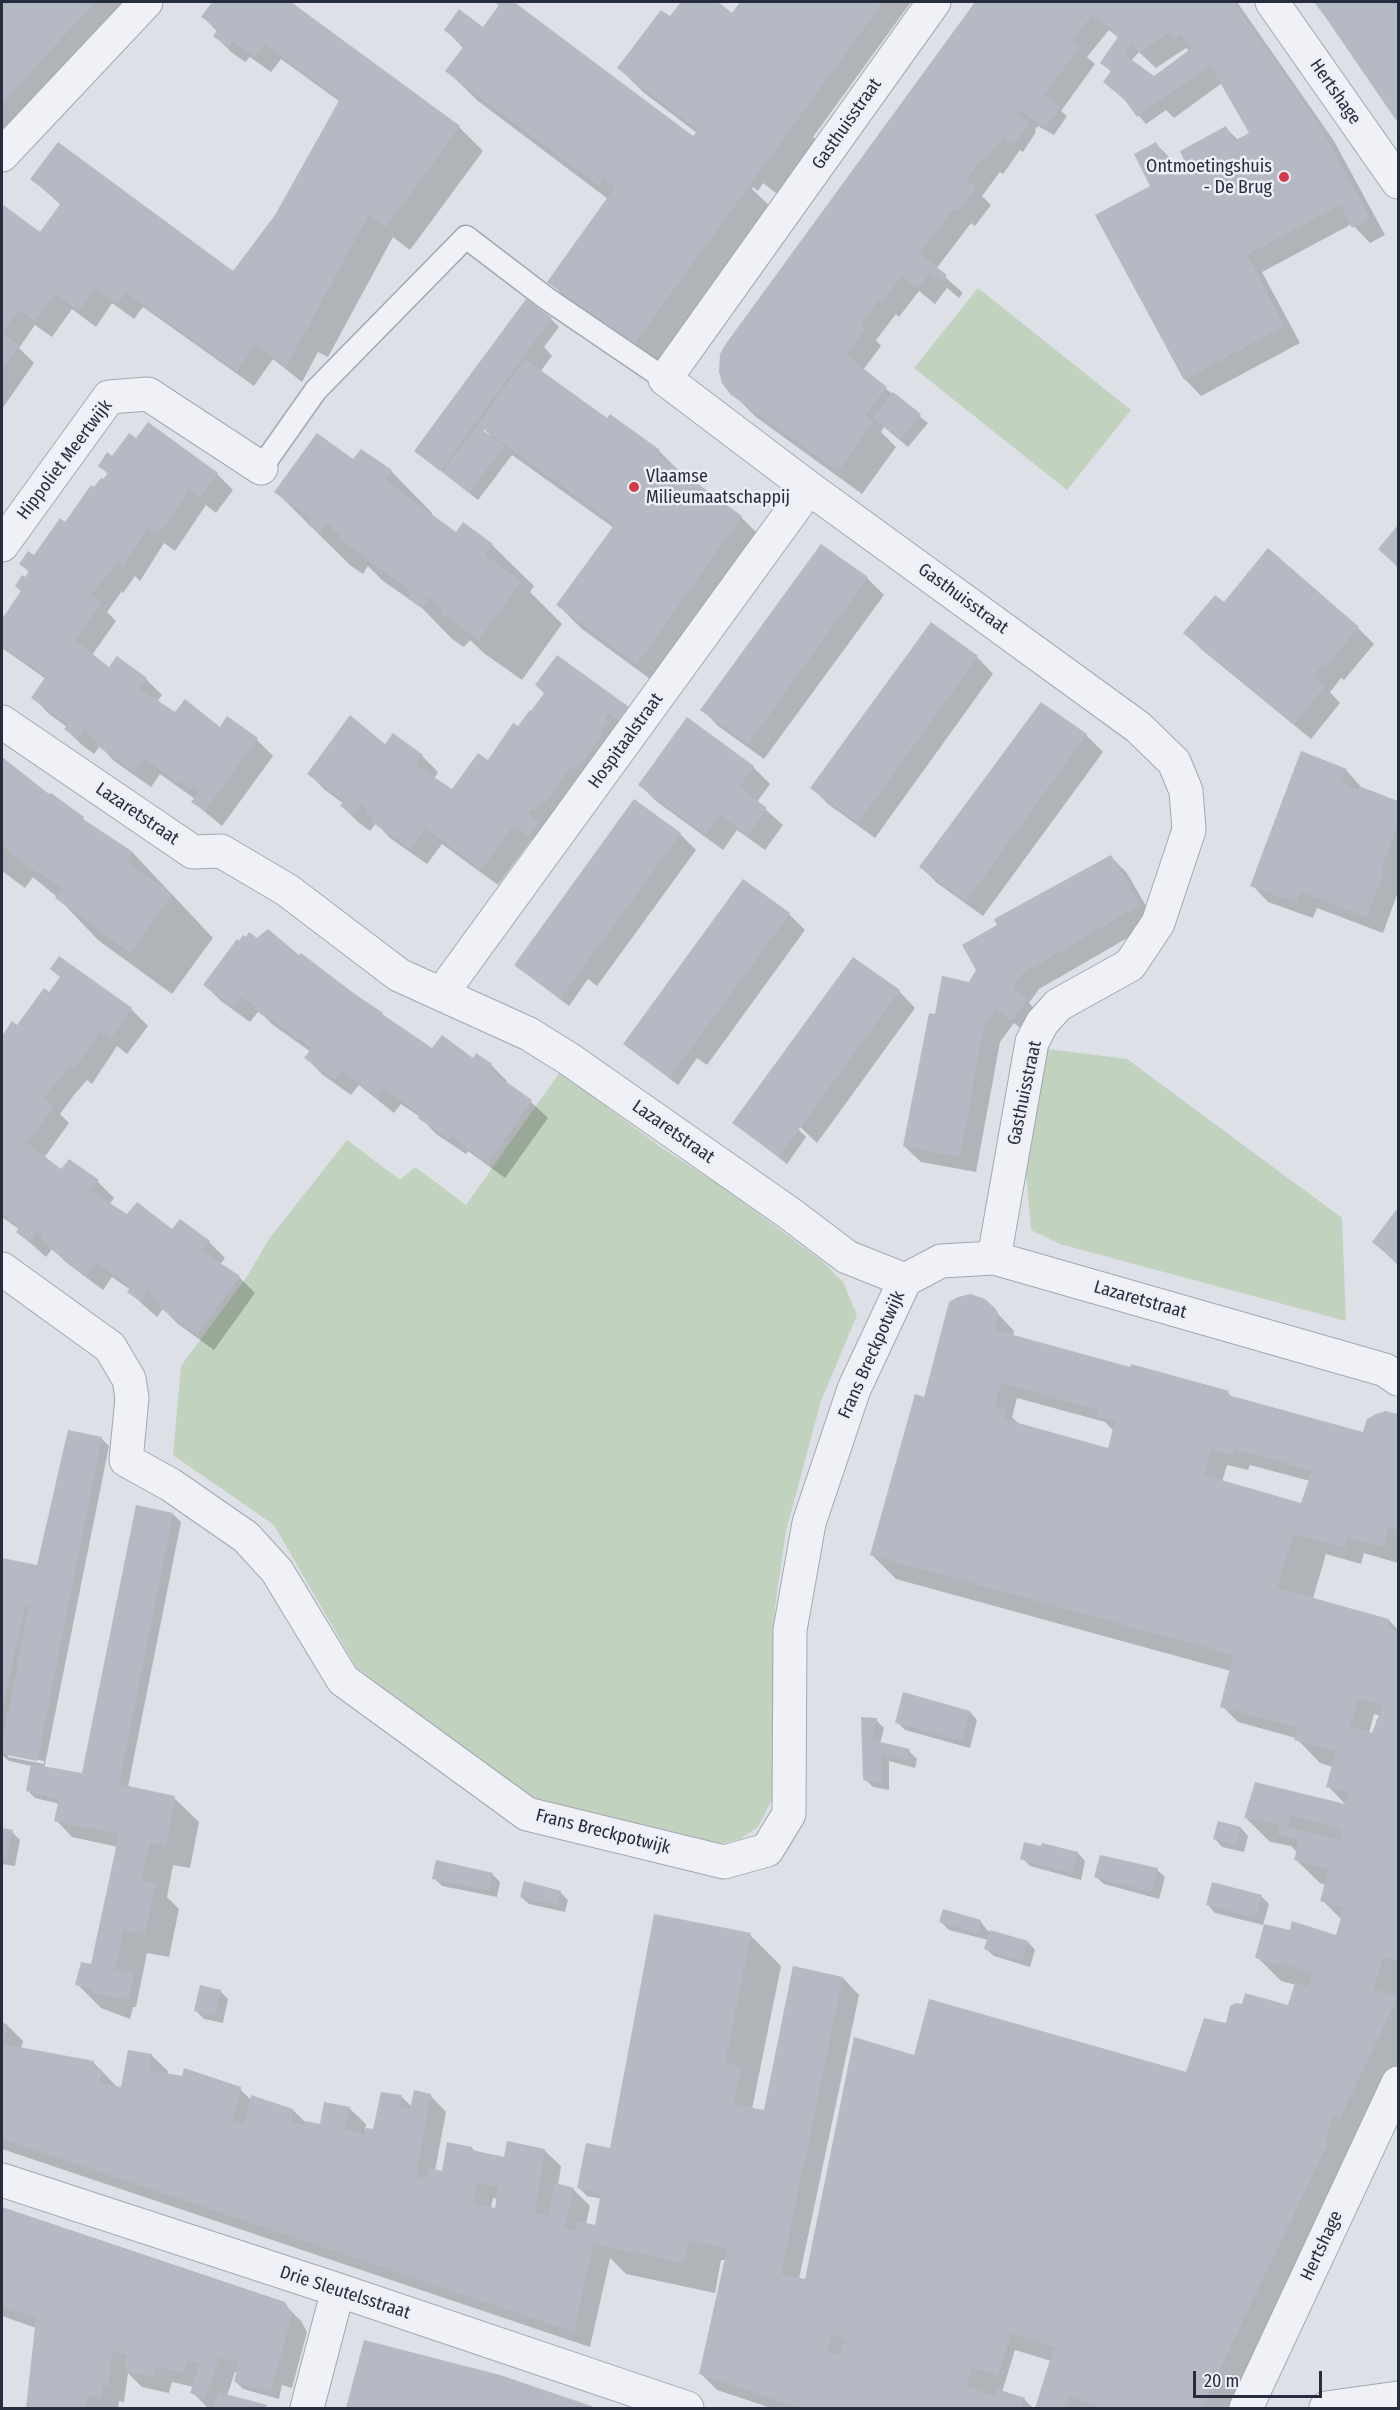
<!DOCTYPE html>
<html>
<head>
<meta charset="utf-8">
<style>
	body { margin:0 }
	#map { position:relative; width:1400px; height:2410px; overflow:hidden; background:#dde0e7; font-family:"Fira Sans Condensed",sans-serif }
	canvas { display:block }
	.frame { position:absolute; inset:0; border:3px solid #262d3e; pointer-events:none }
	.scale { position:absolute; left:1193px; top:2371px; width:129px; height:27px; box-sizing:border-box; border:3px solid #262d3e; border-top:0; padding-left:8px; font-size:18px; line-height:21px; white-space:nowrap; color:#262d3e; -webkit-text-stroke:4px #eceff5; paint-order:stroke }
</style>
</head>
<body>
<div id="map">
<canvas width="1400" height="2410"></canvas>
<div class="frame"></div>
<div class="scale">20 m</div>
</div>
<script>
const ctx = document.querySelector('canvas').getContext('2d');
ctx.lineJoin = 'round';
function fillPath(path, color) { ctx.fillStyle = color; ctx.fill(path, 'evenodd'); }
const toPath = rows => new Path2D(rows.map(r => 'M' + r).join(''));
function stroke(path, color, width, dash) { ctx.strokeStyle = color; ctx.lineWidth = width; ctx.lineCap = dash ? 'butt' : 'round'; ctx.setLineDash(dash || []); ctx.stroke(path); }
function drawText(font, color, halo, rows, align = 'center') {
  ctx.font = font + ' "Fira Sans Condensed",sans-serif'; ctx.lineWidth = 5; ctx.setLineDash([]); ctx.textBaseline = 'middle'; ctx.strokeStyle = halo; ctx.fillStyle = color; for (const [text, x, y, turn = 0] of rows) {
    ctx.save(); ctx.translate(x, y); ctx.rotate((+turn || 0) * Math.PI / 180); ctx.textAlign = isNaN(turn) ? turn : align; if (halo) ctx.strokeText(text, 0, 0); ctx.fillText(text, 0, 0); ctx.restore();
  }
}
fillPath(toPath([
	[978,288,1131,410,1067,490,914,368],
	[1048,1049,1127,1059,1342,1218,1346,1321,1060,1244,1031,1230,1025,1159],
	[560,1072,662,1148,727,1190,822,1261,843,1282,857,1315,821,1401,786,1531,775,1607,777,1756,773,1798,758,1827,740,1839,720,1844,528,1799,356,1667,274,1525,173,1455,181,1366,248,1275,269,1239,347,1140,400,1180,415,1167,466,1205]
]), '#c1d2be');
fillPath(toPath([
	[2,2,127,2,2,138],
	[214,2,288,2,459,127,483,151,410,250,393,237,328,357,318,352,302,382,273,359,254,386,143,307,134,319,112,303,96,327,72,309,52,337,35,325,19,348,34,363,2,409,2,206,40,235,61,205,32,179,239,278,277,216,339,101,281,59,271,72,250,57,245,62,231,52,215,36,218,32,203,17],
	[495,2,514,2,513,3,693,138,697,133,643,92,619,68,670,18,683,2,715,2,732,15,743,2,911,2,813,137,820,144,781,197,763,183,758,191,753,187,752,189,780,216,665,374,579,312,549,281,608,199,478,101,447,71,464,49,446,30,483,29,500,6],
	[977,2,1237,2,1334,141,1385,235,1370,243,1352,224,1262,272,1300,343,1201,396,1185,379,1152,186,1156,144,1172,160,1179,172,1189,166,1226,128,1238,140,1251,133,1222,83,1174,118,1166,110,1146,124,1128,103,1105,82,1112,72,1102,62,1119,38,1109,30,1087,57,1095,64,1061,111,1067,116,1054,135,1038,126,1035,130,1036,132,1023,152,1020,150,1003,174,1000,172,982,196,991,205,975,226,971,223,936,269,963,293,959,298,947,288,935,304,919,291,899,317,896,314,876,340,881,346,863,370,928,423,908,447,884,427,881,432,896,447,862,494,756,417,732,393,746,318],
	[1186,48,1190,52,1154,79,1131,61,1139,52,1156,68],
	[1316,2,1398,2,1398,120],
	[551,319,559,327,544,347,552,356,540,372,608,420,611,416,659,451,682,474,741,517,765,541,661,687,582,629,558,605,614,528,512,455,478,500,416,451],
	[484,429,491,436,489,437,482,432],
	[113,458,217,474,233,490,216,513,206,505,175,551,164,543,140,581,135,576,123,593,122,591,107,612,116,621,92,655,109,669,146,679,162,695,157,702,175,714,220,729,228,718,257,740,273,756,222,826,193,802,195,799,160,774,151,787,114,761,100,746,94,754,82,745,65,729,67,727,49,714,33,697,46,679,2,648,2,622,23,592,25,579,30,573,21,564,34,557,104,481,109,475,100,466],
	[353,461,391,471,432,513,431,515,456,534,492,545,534,586,530,592,562,624,522,680,485,654,470,640,464,647,452,639,423,609,383,581,368,566,363,574,350,565,276,492],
	[1398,527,1398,568,1380,549],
	[821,546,867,578,884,595,764,759,718,726,702,709],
	[1224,604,1358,628,1374,644,1344,680,1341,678,1330,692,1340,703,1311,739,1201,649,1185,633],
	[931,624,977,657,993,674,875,838,828,804,812,788],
	[557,657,628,708,645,725,546,851,531,840,498,885,442,844,427,864,390,838,376,823,370,831,358,822,342,806,344,804,325,790,309,774,386,746,422,756,438,772,434,779,452,791,489,762,545,694,536,685],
	[1041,704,1086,735,1103,752,983,916,937,883,921,867],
	[687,719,753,767,770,784,757,802,783,825,765,850,737,830,723,850,656,801,639,784],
	[2,760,49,796,51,795,91,826,133,853,213,938,172,994,98,940,57,897,33,877,25,888,2,871],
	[1346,770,1362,788,1398,802,1398,892,1383,933,1317,908,1313,918,1268,902,1252,885],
	[680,834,696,850,597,986,588,979,569,1006,515,965],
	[1111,857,1127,873,1155,922,1039,989,1029,1003,1034,1008,1020,1028,1014,1023,1000,1042,976,1172,921,1162,904,1146,936,1016,969,984,999,926],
	[789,914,805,930,707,1065,697,1058,678,1085,625,1044],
	[258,940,300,957,432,1050,491,1065,507,1081,505,1083,531,1102,548,1118,505,1178,468,1151,466,1154,436,1134,420,1117,401,1104,394,1113,359,1085,351,1095,323,1075,306,1058,311,1052,273,1025,264,1016,258,1012,250,1022,221,1001,205,985,240,943],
	[59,958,131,1009,148,1026,127,1054,117,1046,92,1084,87,1080,74,1095,60,1114,69,1123,44,1158,62,1172,98,1182,114,1198,109,1205,128,1216,209,1242,225,1258,220,1265,239,1277,255,1293,214,1350,178,1324,163,1309,157,1317,129,1292,131,1290,112,1277,103,1290,67,1263,52,1249,46,1257,18,1232,20,1230,2,1217,2,1038,13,1023,18,1027,49,994,61,978],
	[854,959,899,991,915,1008,817,1143,798,1125,798,1129,806,1137,787,1164,734,1123],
	[1396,1212,1398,1214,1398,1265,1374,1242],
	[989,1304,1014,1331,1013,1336,1131,1369,1228,1393,1233,1398,1364,1434,1393,1414,1398,1416,1398,1563,1364,1553,1361,1564,1326,1554,1313,1598,1389,1620,1398,1630,1398,2070,1236,2408,1036,2408,1051,2361,1015,2350,1002,2392,1024,2399,1033,2408,771,2408,717,2390,701,2374,726,2260,721,2260,715,2293,626,2274,610,2258,590,2347,2,2149,2,2024,7,2025,23,2041,21,2049,93,2062,118,2088,122,2088,151,2055,168,2071,167,2075,240,2089,251,2100,293,2110,305,2122,322,2126,349,2108,366,2124,365,2130,374,2131,382,2093,402,2097,412,2107,430,2095,446,2112,435,2171,443,2172,472,2148,476,2153,505,2159,544,2150,561,2166,558,2186,573,2189,590,2206,586,2224,598,2230,603,2199,587,2196,579,2188,612,2152,750,1935,781,1966,752,2109,765,2112,843,1978,859,1995,799,2279,806,2282,920,2059,1187,2074,1227,2025,1289,2007,1296,1985,1281,1981,1257,1957,1291,1932,1337,1936,1342,1920,1322,1900,1326,1885,1320,1883,1295,1859,1297,1852,1291,1846,1270,1842,1246,1818,1348,1807,1328,1786,1333,1767,1320,1763,1296,1738,1238,1722,1222,1706,1231,1671,896,1579,872,1555,925,1398],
	[1017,1398,1105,1422,1114,1431,1113,1451,1020,1425,1012,1417],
	[1227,1465,1248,1470,1250,1465,1310,1481,1303,1506,1222,1482],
	[1374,1714,1381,1716,1380,1720,1377,1719,1373,1734,1369,1733],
	[493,2198,498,2199,496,2209,491,2208],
	[101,1438,109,1446,44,1769,83,1775,173,1514,181,1522,128,1787,174,1798,199,1822,190,1868,173,1865,167,1897,179,1909,169,1957,147,1953,136,2007,133,2007,130,2019,101,2008,77,1984,92,1966,118,1847,72,1837,56,1820,60,1804,35,1798,27,1790,32,1766,9,1761,2,1755,2,1758,2,1559,39,1567],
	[8,1754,44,1761,44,1764,8,1757],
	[970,1712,977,1720,970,1748,905,1730,897,1722],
	[863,1718,876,1720,884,1728,880,1744,909,1751,917,1759,915,1768,889,1761,889,1790,873,1787,865,1779],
	[1241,1828,1248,1836,1244,1852,1222,1847,1215,1839],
	[2,1830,12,1832,20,1840,15,1866,2,1864],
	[1078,1853,1085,1861,1081,1880,1030,1866,1022,1858],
	[1157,1870,1165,1877,1159,1899,1104,1884,1096,1877],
	[492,1874,500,1882,497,1897,442,1886,434,1878],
	[560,1892,568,1900,565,1912,529,1904,521,1897],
	[1261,1896,1269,1904,1263,1925,1215,1913,1208,1905],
	[980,1921,988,1931,1028,1942,1035,1950,1030,1967,994,1956,986,1949,988,1940,949,1930,941,1922],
	[220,1991,228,1999,223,2023,204,2019,196,2011],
	[2,2208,284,2304,301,2321,307,2332,292,2388,282,2385,279,2399,243,2389,235,2381,238,2373,235,2372,227,2396,268,2408,208,2408,192,2392,194,2387,172,2382,169,2393,142,2387,128,2373,124,2402,119,2401,118,2408,28,2408,36,2328,2,2316],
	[365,2342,509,2380,594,2408,348,2408]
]), '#0003');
fillPath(toPath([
	[2,2,95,2,2,103],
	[212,2,291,2,460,126,386,227,369,214,286,367,256,344,237,371,126,292,117,304,96,288,79,311,55,294,35,321,18,310,2,333,19,346,2,370,2,204,40,232,61,203,30,179,58,142,233,271,275,215,340,99,264,44,255,57,233,41,228,47,213,36,218,29,201,17],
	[495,2,514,2,693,136,698,130,617,68,661,10,670,16,681,2,718,2,732,13,740,2,883,2,634,344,547,282,615,187,604,179,599,186,445,71,464,46,444,30,459,9,483,27,499,5],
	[975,2,1234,2,1318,123,1370,218,1352,228,1340,205,1247,255,1284,326,1184,380,1095,215,1150,186,1134,154,1156,142,1173,173,1187,166,1180,151,1226,126,1234,141,1249,133,1210,65,1137,117,1124,99,1103,82,1111,71,1100,63,1118,37,1111,29,1092,15,1072,40,1079,47,1044,96,1060,107,1045,128,1021,111,1018,115,1030,123,1014,145,1003,137,986,159,983,157,966,180,976,188,958,211,954,208,919,254,947,275,942,282,930,273,918,289,902,276,882,302,879,299,861,324,866,328,846,355,887,387,865,415,873,422,838,471,730,394,722,383,719,372,720,354,725,345],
	[1170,32,1175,38,1181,34,1192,48,1154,76,1124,54,1131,44,1139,53],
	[1314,2,1398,2,1398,123,1326,18],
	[526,299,552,318,440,471,414,451],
	[525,359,607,418,610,414,660,450,657,454,742,516,637,664,556,605,615,524,478,425],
	[893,392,921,414,900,440,873,418],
	[148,422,218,473,200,498,189,490,158,535,148,528,123,566,118,561,106,578,105,576,91,595,101,603,75,640,109,667,117,656,147,678,139,688,175,712,185,699,220,727,227,716,258,738,205,811,191,802,200,791,193,787,192,789,182,782,180,785,144,758,134,772,96,745,98,742,88,735,90,732,85,728,77,739,64,729,68,724,31,698,46,676,2,646,2,619,21,591,15,586,22,575,25,577,29,571,19,564,28,551,34,555,60,518,65,522,91,485,94,487,101,478,103,479,108,473,98,466,107,452,112,456,129,433,136,438],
	[477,426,504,446,469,493,442,472],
	[317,433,353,459,361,449,392,470,385,480,456,532,463,522,493,544,485,555,521,581,479,640,441,613,443,610,430,597,422,607,408,597,412,592,339,539,341,536,332,530,334,527,328,523,320,533,307,524,311,518,274,492],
	[1398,525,1398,567,1378,549],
	[821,544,868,577,748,744,700,710],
	[1268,548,1359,627,1327,665,1324,663,1313,676,1325,686,1294,724,1183,633,1215,595,1224,602],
	[931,622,978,656,858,823,810,788],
	[557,655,629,707,620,721,609,713,605,719,608,721,601,731,604,732,576,770,571,766,545,803,542,801,536,810,531,809,528,814,539,822,529,836,514,825,481,870,426,828,410,849,372,822,374,819,365,812,367,809,361,805,354,816,340,806,344,801,307,774,350,715,385,744,393,733,423,755,416,765,452,789,478,753,488,760,513,723,518,726,530,710,531,711,545,692,535,685],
	[1041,702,1087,734,966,901,919,867],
	[687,717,754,766,739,787,767,808,748,835,720,815,706,835,638,785],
	[1301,751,1347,769,1342,783,1358,790,1359,786,1398,801,1398,822,1381,870,1384,871,1367,917,1301,892,1297,903,1250,886],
	[2,757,49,794,51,793,84,817,83,819,133,852,127,862,172,895,130,953,55,898,62,888,24,864,2,845],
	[634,799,681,833,560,999,514,965],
	[1111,855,1140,905,1023,973,1012,988,1028,999,1011,1021,996,1009,984,1025,960,1157,903,1146,929,1013,935,1014,942,976,969,982,976,970,962,945,997,925,994,919],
	[743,879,790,913,669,1078,623,1044],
	[268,929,299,955,301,953,352,992,383,1013,382,1014,432,1048,442,1035,473,1058,476,1053,492,1064,488,1069,532,1100,488,1163,451,1136,449,1139,418,1118,420,1115,384,1088,377,1098,342,1070,335,1080,304,1058,312,1048,255,1009,256,1007,241,997,233,1007,203,985,237,939,239,941,243,935,246,937,249,932,257,938],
	[59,956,132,1008,110,1039,100,1031,75,1068,70,1065,59,1080,57,1080,43,1099,54,1106,27,1143,61,1169,69,1159,99,1180,91,1191,127,1214,137,1202,172,1229,180,1219,210,1241,202,1251,240,1276,197,1335,159,1307,161,1305,152,1298,154,1295,148,1291,141,1302,127,1292,131,1287,96,1262,86,1275,48,1247,50,1245,41,1238,42,1236,37,1231,29,1242,16,1232,20,1227,2,1214,2,1036,12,1021,17,1025,44,988,49,992,60,977,50,969],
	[853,957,900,990,779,1157,732,1123],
	[1396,1210,1398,1212,1398,1263,1372,1242],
	[970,1294,985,1299,996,1309,999,1316,995,1330,1130,1367,1131,1364,1229,1391,1228,1395,1363,1432,1367,1419,1376,1414,1385,1411,1398,1414,1398,1530,1388,1527,1383,1547,1348,1537,1345,1548,1293,1534,1277,1588,1389,1619,1387,1628,1398,1631,1398,1961,1383,1957,1374,1989,1398,1996,1340,2119,1333,2116,1325,2141,1328,2143,1201,2408,1094,2408,1096,2405,1069,2397,1066,2408,1035,2408,1054,2347,1011,2333,998,2375,972,2367,966,2386,995,2396,997,2389,1025,2398,1021,2408,800,2408,699,2374,727,2249,688,2240,684,2263,593,2244,574,2332,2,2139,2,2023,7,2024,3,2044,94,2061,93,2068,102,2070,99,2083,121,2087,128,2050,152,2054,149,2070,182,2076,184,2068,241,2087,232,2120,244,2125,251,2095,293,2109,291,2123,304,2125,305,2121,320,2124,324,2102,350,2107,345,2129,365,2135,366,2128,373,2129,381,2092,402,2095,400,2107,410,2109,414,2090,431,2094,416,2176,426,2178,429,2168,442,2171,447,2142,472,2147,472,2150,504,2157,507,2141,545,2149,535,2213,549,2216,555,2183,574,2188,565,2228,576,2231,578,2221,595,2225,601,2193,577,2188,586,2143,610,2148,654,1914,751,1933,725,2063,741,2067,734,2104,764,2110,793,1966,843,1977,781,2274,805,2279,854,2037,914,2055,929,1999,1186,2072,1204,2018,1226,2023,1230,2006,1236,2003,1242,2004,1245,1993,1288,2005,1295,1983,1308,1987,1312,1972,1255,1958,1264,1924,1290,1930,1292,1921,1336,1935,1344,1908,1320,1901,1329,1869,1294,1860,1299,1840,1277,1834,1279,1825,1244,1818,1255,1782,1345,1804,1349,1793,1326,1787,1336,1751,1294,1740,1298,1727,1220,1707,1233,1655,870,1555,915,1394,924,1397,949,1302,958,1297],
	[1001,1383,1099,1410,1097,1417,1115,1421,1108,1448,1004,1419,1007,1410,994,1407],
	[1211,1449,1232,1455,1234,1449,1312,1471,1301,1503,1204,1475],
	[1358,1698,1383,1705,1372,1733,1350,1727],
	[1291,1815,1343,1830,1340,1840,1288,1827],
	[477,2183,498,2187,495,2208,473,2203],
	[832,2334,845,2339,840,2355,826,2351],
	[68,1430,102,1437,37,1761,2,1754,2,1744,29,1606,25,1605,2,1711,2,1558,37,1565],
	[136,1505,173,1513,119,1784,175,1796,166,1845,150,1842,142,1880,156,1883,145,1934,123,1930,115,1969,134,1973,129,2000,93,1993,94,1989,75,1985,81,1962,91,1964,119,1834,54,1821,59,1799,26,1791,31,1764,82,1773],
	[903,1692,970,1711,962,1741,895,1723],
	[861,1717,877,1718,872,1740,910,1749,907,1761,881,1754,882,1783,863,1780],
	[1218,1821,1241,1827,1236,1845,1213,1839],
	[2,1828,13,1830,7,1859,2,1858],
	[1024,1842,1041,1846,1042,1843,1078,1852,1073,1873,1020,1859],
	[1100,1855,1158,1868,1151,1892,1094,1877],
	[436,1860,493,1873,489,1890,432,1879],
	[524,1881,561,1891,558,1905,520,1897],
	[1212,1882,1262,1895,1256,1918,1206,1905],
	[943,1909,981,1920,978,1933,939,1922],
	[990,1930,1028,1941,1022,1961,984,1949],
	[200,1985,221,1990,215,2016,194,2011],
	[2,2207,285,2302,292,2314,271,2392,234,2382,239,2362,219,2357,205,2399,190,2393,200,2364,187,2360,184,2373,156,2367,153,2377,124,2371,127,2355,113,2350,108,2386,103,2385,102,2398,88,2396,86,2408,26,2408,36,2318,2,2306],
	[364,2340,500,2375,597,2408,346,2408],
	[218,2392,267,2405,266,2408,214,2408]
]), '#b4b9c4');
const service = toPath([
	[261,468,316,390,466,237,546,298,665,379]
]);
const minor = toPath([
	[934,2,665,379,809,488,1138,727,1174,762,1186,791,1189,830,1158,923,1130,965,1058,1005,1042,1023,1032,1042,994,1258],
	[1272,2,1398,182],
	[2,155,146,2],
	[2,545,109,397,148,394,261,468],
	[2,722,193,852,221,851,287,890,399,975,529,1034,569,1059,789,1213,847,1257,905,1280,941,1261,994,1258,1385,1370,1398,1379],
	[442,993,809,488],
	[2,1269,110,1347,129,1379,132,1398,126,1460,171,1485,246,1537,277,1571,343,1680,527,1814,724,1862,767,1850,789,1814,790,1630,809,1523,854,1389,905,1280],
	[2,2180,338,2290,687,2408],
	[307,2408,338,2290],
	[1246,2408,1398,2083],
	[1326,2408,1398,2398]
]);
stroke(service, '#a2a7b1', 25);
stroke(minor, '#a2a7b1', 35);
stroke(service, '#f0f1f6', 22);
stroke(minor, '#f0f1f6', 33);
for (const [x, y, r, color] of [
	[1284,177,6,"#d33b49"],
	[634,487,6,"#d33b49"]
]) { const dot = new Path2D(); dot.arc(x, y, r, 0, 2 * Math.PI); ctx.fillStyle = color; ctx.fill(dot); stroke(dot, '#eceff5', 2); }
drawText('18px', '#262d3e', '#eceff5', [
	["Hertshage",1335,92,55],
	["Gasthuisstraat",847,124,-55],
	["Hippoliet Meertwijk",65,460,-53],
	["Gasthuisstraat",963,599,36],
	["Hospitaalstraat",626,741,-54],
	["Lazaretstraat",137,814,34],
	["Gasthuisstraat",1025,1093,-78],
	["Lazaretstraat",673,1132,35],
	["Lazaretstraat",1140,1300,16],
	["Frans Breckpotwijk",872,1355,-66],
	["Frans Breckpotwijk",603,1832,14],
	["Hertshage",1322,2246,-65],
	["Drie Sleutelsstraat",345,2293,18]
]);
drawText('18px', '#262d3e', '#eceff5', [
	["Ontmoetingshuis",1272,167],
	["- De Brug",1272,188],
	["Vlaamse",646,477,"left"],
	["Milieumaatschappij",646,498,"left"]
], 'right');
</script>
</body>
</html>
